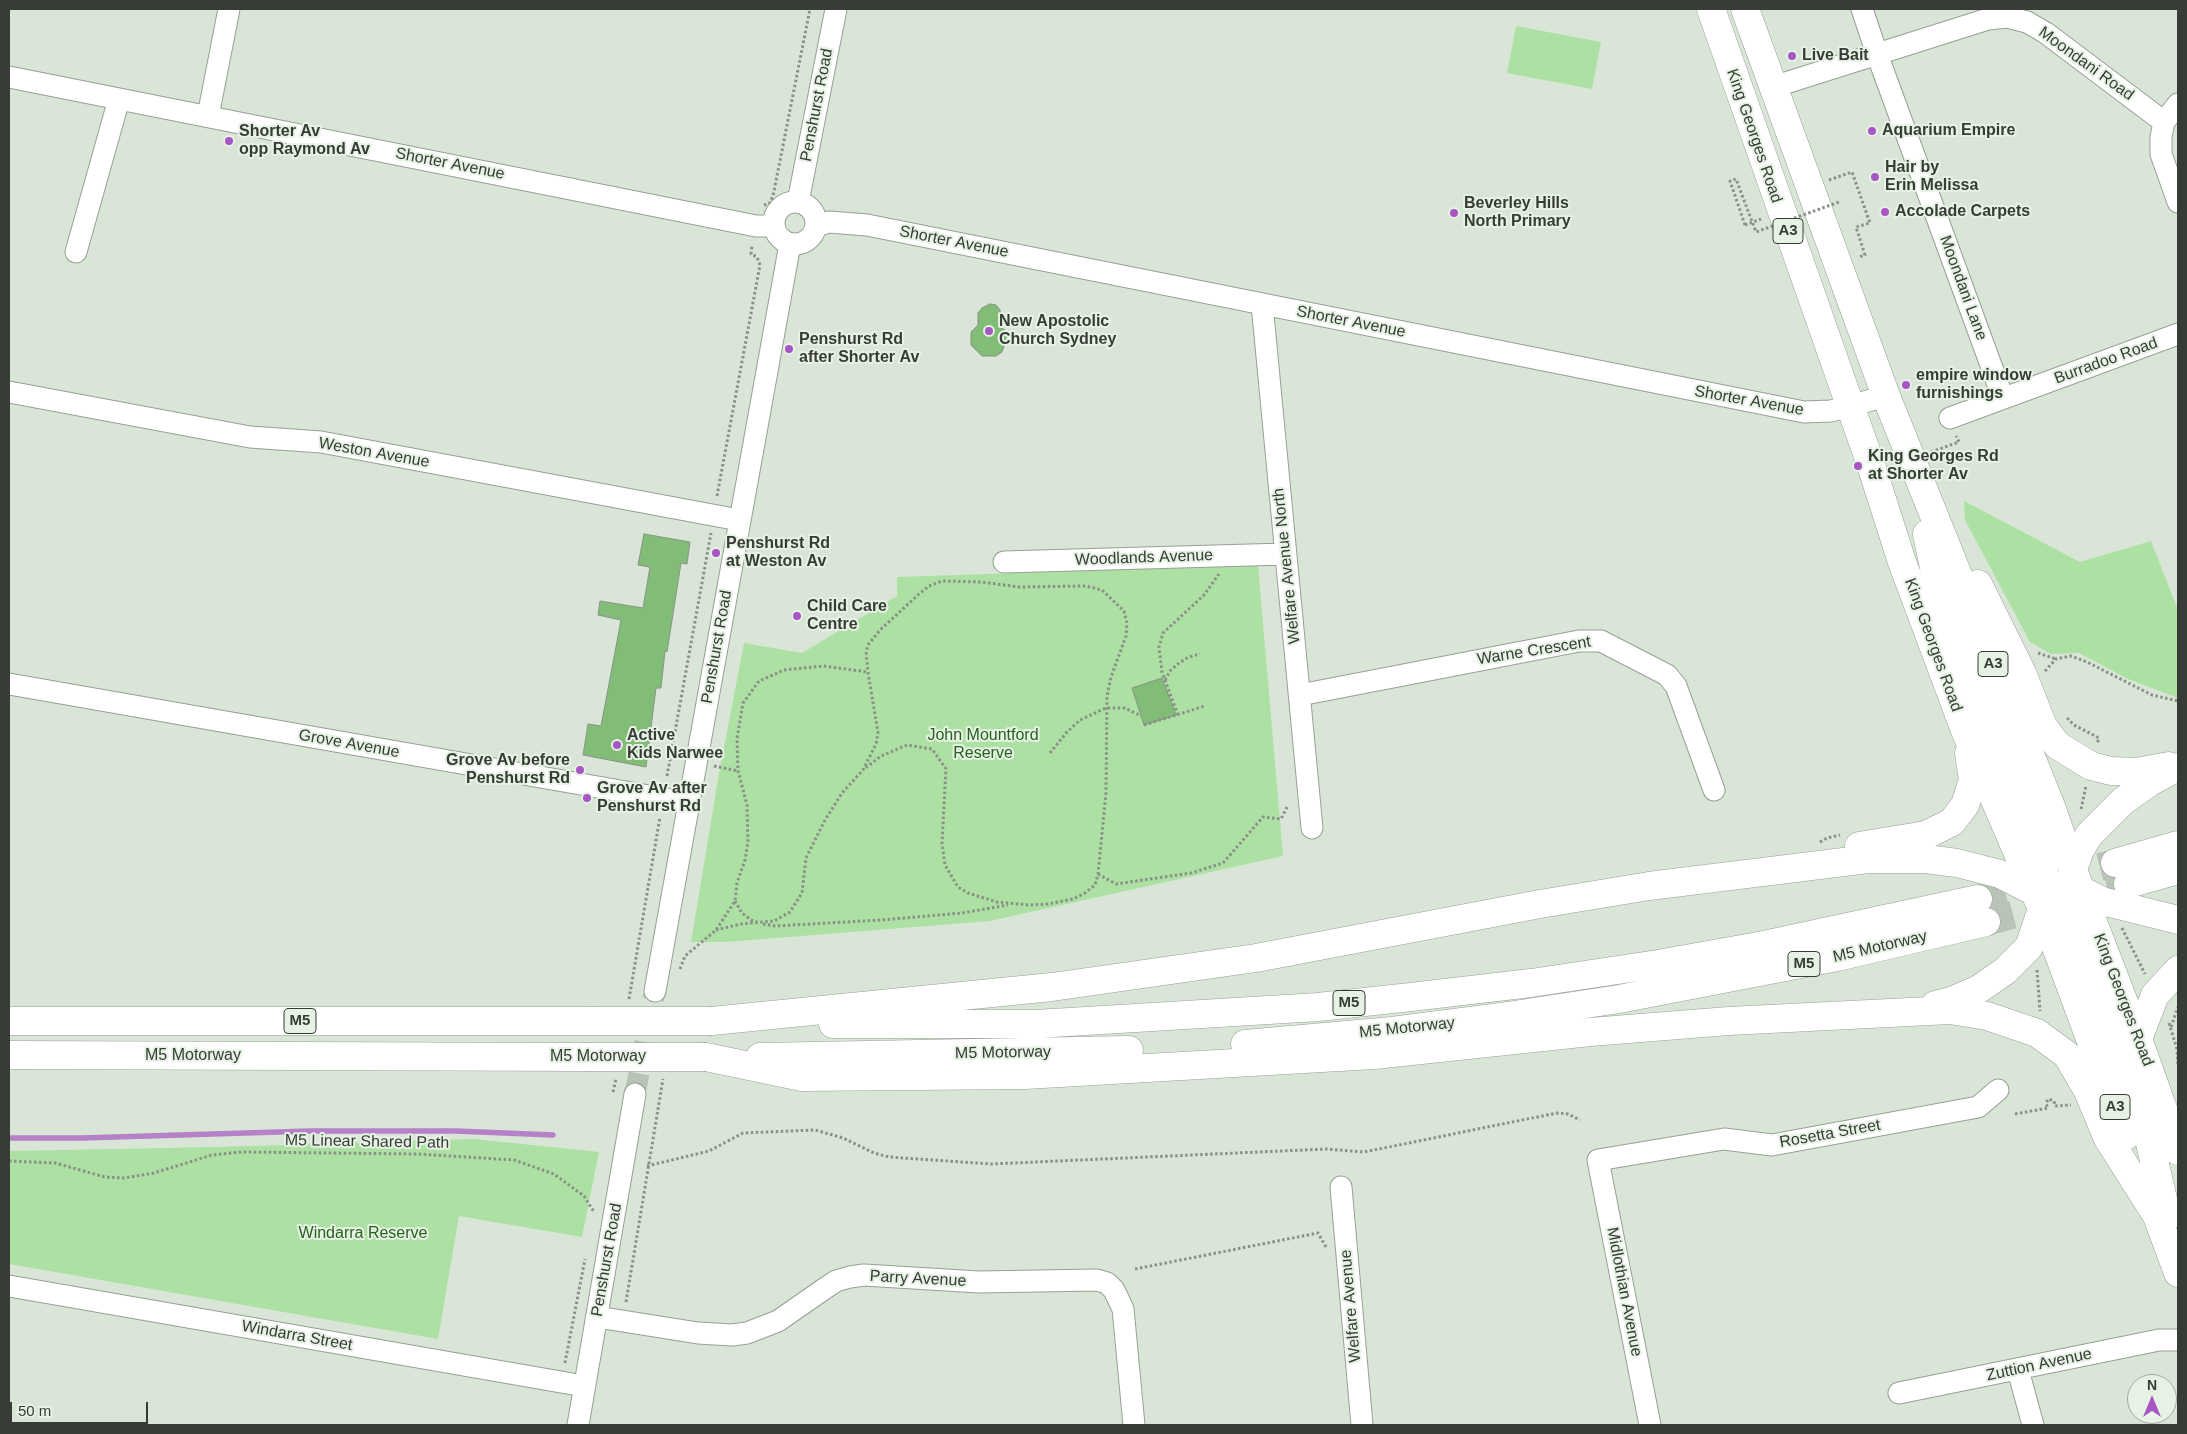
<!DOCTYPE html>
<html>
<head>
<meta charset="utf-8">
<style>
	body { margin:0 }
	#map { position:relative; width:2187px; height:1434px; overflow:hidden; background:#d9e5d7; font-family:Helvetica,sans-serif }
	canvas { display:block }
	.frame { position:absolute; inset:0; border:10px solid #383c37; pointer-events:none }
	.north { position:absolute; left:2127px; top:1374px; width:50px; height:50px; box-sizing:border-box; background:#e6f2e4; border:1px solid #a0a99f; border-radius:50%; rotate:0deg; font-size:14px; font-weight:700; line-height:20px; text-align:center; color:#383c37 }
	.north::after { content:''; display:block; margin:auto; width:18px; height:22px; background:#a956c5; clip-path:polygon(50% 0,100% 100%,50% 72%,0 100%) }
	.scale { position:absolute; left:10px; top:1402px; width:138px; height:22px; box-sizing:border-box; border:2px solid #383c37; border-top:0; padding-left:6px; font-size:15px; line-height:18px; white-space:nowrap; color:#383c37; -webkit-text-stroke:4px #e6f2e4; paint-order:stroke }
</style>
</head>
<body>
<div id="map">
<canvas width="2187" height="1434"></canvas>
<div class="frame"></div>
<div class="north">N</div>
<div class="scale">50 m</div>
</div>
<script>
const ctx = document.querySelector('canvas').getContext('2d');
ctx.lineJoin = 'round';
function fillPath(path, color) { ctx.fillStyle = color; ctx.fill(path, 'evenodd'); }
const toPath = rows => new Path2D(rows.map(r => 'M' + r).join(''));
function stroke(path, color, width, dash) { ctx.strokeStyle = color; ctx.lineWidth = width; ctx.lineCap = dash ? 'butt' : 'round'; ctx.setLineDash(dash || []); ctx.stroke(path); }
function drawText(font, color, halo, rows, align = 'center') {
  ctx.font = font + ' Helvetica,sans-serif'; ctx.lineWidth = 4; ctx.setLineDash([]); ctx.textBaseline = 'middle'; ctx.strokeStyle = halo; ctx.fillStyle = color; for (const [text, x, y, turn = 0] of rows) {
    ctx.save(); ctx.translate(x, y); ctx.rotate((+turn || 0) * Math.PI / 180); ctx.textAlign = isNaN(turn) ? turn : align; if (halo) ctx.strokeText(text, 0, 0); ctx.fillText(text, 0, 0); ctx.restore();
  }
}
fillPath(toPath([
	[1516,26,1601,42,1592,89,1507,73],
	[1964,501,2080,562,2151,541,2178,610,2178,698,2128,679,2079,653,2051,654,2030,642,1965,520],
	[1258,565,1283,856,990,921,726,942,691,942,718,779,744,643,802,653,897,596,897,577],
	[474,1139,599,1152,582,1237,459,1216,438,1339,9,1264,9,1151,218,1147]
]), '#ade1a3');
stroke(toPath([
	[9,1138,82,1138,311,1131,456,1131,553,1135]
]), '#b581c7', 5.5);
const building = toPath([
	[990,304,996,305,1000,310,1001,328,1005,330,1008,335,1002,352,996,356,982,356,971,345,971,332,978,325,978,313,982,308,990,304],
	[644,534,690,542,687,564,681,563,667,652,665,651,661,688,656,688,646,767,583,755,588,724,601,726,621,620,598,615,600,601,643,608,650,567,638,565,644,534],
	[1162,678,1176,715,1144,725,1132,688,1162,678]
]);
fillPath(building, '#81bd77');
stroke(building, '#889386', 1);
stroke(toPath([
	[635,1094,655,991]
]), '#b9c3b7', 21, [21, 11]);
stroke(toPath([
	[1978,899,2115,863],
	[1986,922,2128,884]
]), '#b9c3b7', 28, [28, 14]);
const minor = toPath([
	[1862,9,1877,54,2003,398],
	[9,77,756,226,774,226],
	[1773,87,1988,19,2007,17,2027,22,2046,33,2164,122],
	[2178,104,2164,122,2161,137,2161,154,2178,202],
	[208,116,229,9],
	'774 223a21 21 0 1 1 42 0a21 21 0 1 1-42 0Z',
	[798,202,836,9],
	[816,226,829,222,867,225,1804,412,1831,411,1886,396],
	[76,252,119,99],
	[1262,304,1312,828],
	[9,392,250,437,321,442,739,520],
	[1950,418,2178,334],
	[1004,562,1285,554],
	[9,684,689,803],
	[1300,695,1579,641,1601,641,1667,675,1676,686,1714,790],
	[655,991,790,244],
	[1341,1187,1362,1425],
	[9,1286,584,1386],
	[597,1317,698,1333,732,1335,747,1333,778,1321,824,1289,836,1281,850,1277,864,1275,979,1282,1097,1280,1107,1283,1114,1290,1123,1309,1134,1425],
	[2018,1370,2033,1425],
	[1899,1393,2159,1340,2178,1340],
	[578,1425,635,1094],
	[1650,1425,1598,1160,1724,1139,1772,1145,1978,1107,1998,1090]
]);
const highway = toPath([
	[1711,9,1871,465,1902,562,1966,733,2042,909,2126,1136],
	[1745,9,1886,396,2052,809,2073,870,2138,1039,2178,1151],
	[1927,534,1939,591,2040,846,2046,885,2042,909,2029,947,2005,971,1979,989,1951,1001,1935,1005],
	[1978,584,2022,673,2043,726,2057,745,2091,766,2111,771,2136,772,2169,766],
	[1859,846,1926,835,1952,822,1965,805,1973,780,1969,753],
	[2115,863,2178,845],
	[2128,884,2178,870],
	[2073,886,2102,901,2178,920],
	[9,1021,591,1021],
	[712,1021,1052,987,1256,958,1540,904,1649,886,1868,859,1926,859,1957,863,2000,874,2055,902,2083,924,2101,943],
	[833,1024,1036,1024,1318,1007,1411,997,1531,983,1658,964,1764,945,1978,899],
	[2138,1039,2155,995,2178,970],
	[1245,1044,1392,1031,1501,1017,1619,999,1837,957,1986,922],
	[9,1055,585,1057],
	[706,1057,802,1077,1025,1075,1374,1055,1590,1032,1729,1021,1950,1010,1987,1016,2037,1033,2067,1055,2088,1091,2107,1137,2157,1216],
	[760,1057,1129,1050],
	[2151,1200,2178,1273],
	[2167,1217,2145,1121,2070,927,2067,897,2073,870,2080,850,2089,835,2123,801,2150,782,2178,767]
]);
stroke(minor, '#96a194', 23);
stroke(highway, '#96a194', 29);
stroke(toPath([
	[1829,180,1852,172,1870,223,1856,227,1865,255,1859,257],
	[764,205,769,204,773,196,810,9],
	[1745,225,1761,219],
	[1931,452,1959,442,1956,436],
	[717,496,760,265,757,257,751,254,752,246],
	[2038,653,2056,659],
	[2045,671,2056,659,2071,656,2087,662,2152,695,2178,701],
	[1165,680,1170,671,1179,663,1189,657,1200,654],
	[1178,715,1162,672,1159,647,1163,633,1204,595,1219,574],
	[2067,718,2074,725,2099,738,2097,744],
	[1144,725,1205,706],
	[1050,753,1067,732,1080,720,1106,708,1125,708,1141,716],
	[714,766,738,771],
	[667,776,711,533],
	[2081,809,2086,786],
	[1820,842,1827,838,1840,835],
	[1098,874,1116,884,1191,873,1223,863,1263,817,1281,819,1287,807],
	[735,901,742,913,751,920,757,922],
	[763,924,775,926,881,920,962,913,1008,905],
	[2122,928,2145,974],
	[716,930,741,924,774,921,790,912,802,893,806,858,825,820,842,793,863,770,876,744,878,733,868,672,866,652,868,645,880,630,919,594,929,586,942,581,982,582,1019,587,1086,586,1102,590,1124,611,1127,623,1126,636,1111,677,1107,696,1106,793,1098,874,1095,885,1085,893,1073,899,1048,904,1029,905,997,902,968,893,958,887,945,865,942,843,946,769,932,749,907,745,881,756,863,770],
	[680,969,685,956,716,930,735,901,737,883,745,860,748,842,747,805,738,771,737,739,743,703,759,681,784,670,823,666,868,672],
	[2037,970,2040,1011],
	[629,999,660,817],
	[2169,1023,2177,1049,2178,1066],
	[2171,1027,2178,1007],
	[613,1092,616,1079],
	[2015,1114,2048,1108,2046,1104,2048,1099,2054,1101,2055,1106,2071,1105],
	[9,1161,55,1163,105,1177,124,1178,154,1173,212,1155,242,1152,418,1154,514,1160,554,1174,584,1196,594,1212],
	[647,1166,709,1151,743,1133,815,1130,843,1138,874,1153,889,1157,991,1164,1326,1149,1364,1152,1557,1113,1568,1114,1580,1120],
	[1135,1269,1318,1233,1326,1247],
	[626,1302,663,1079],
	[565,1363,585,1259]
]), '#899187', 3, [2.5, 2.5]);
stroke(minor, '#fff', 21);
stroke(highway, '#fff', 28);
const highwayBridge = toPath([
	[591,1021,712,1021],
	[585,1057,706,1057]
]);
stroke(highwayBridge, '#96a194', 29, []);
stroke(toPath([
	[1745,225,1730,181,1736,179,1756,232,1839,202]
]), '#899187', 3, [2.5, 2.5]);
stroke(highwayBridge, '#fff', 28);
for (const [x, y, r, color] of [
	[1792,56,5,"#a956c5"],
	[1872,131,5,"#a956c5"],
	[229,141,5,"#a956c5"],
	[1875,177,5,"#a956c5"],
	[1885,212,5,"#a956c5"],
	[1454,213,5,"#a956c5"],
	[989,331,5,"#a956c5"],
	[789,349,5,"#a956c5"],
	[1906,385,5,"#a956c5"],
	[1858,466,5,"#a956c5"],
	[716,553,5,"#a956c5"],
	[797,616,5,"#a956c5"],
	[617,745,5,"#a956c5"],
	[580,770,5,"#a956c5"],
	[587,798,5,"#a956c5"]
]) { const dot = new Path2D(); dot.arc(x, y, r, 0, 2 * Math.PI); ctx.fillStyle = color; ctx.fill(dot); stroke(dot, '#e6f2e4', 2); }
for (const [x, y, w] of [
	[1788,231,30],
	[1993,664,30],
	[1804,964,32],
	[1349,1003,32],
	[300,1021,32],
	[2115,1107,30]
]) { const box = new Path2D(); box.roundRect(x - w / 2, y - 12.5, w, 25, 4); ctx.fillStyle = '#e6f2e4'; ctx.fill(box); stroke(box, '#383c37', 1); }
drawText('bold 15px', '#383c37', null, [
	["A3",1788,231],
	["A3",1993,664],
	["M5",1804,964],
	["M5",1349,1003],
	["M5",300,1021],
	["A3",2115,1107]
]);
drawText('bold 16px', '#383c37', '#e6f2e4', [
	["Live Bait",1802,56],
	["Aquarium Empire",1882,131],
	["Shorter Av",239,132],
	["opp Raymond Av",239,150],
	["Hair by",1885,168],
	["Erin Melissa",1885,186],
	["Beverley Hills",1464,204],
	["North Primary",1464,222],
	["Accolade Carpets",1895,212],
	["New Apostolic",999,322],
	["Church Sydney",999,340],
	["Penshurst Rd",799,340],
	["after Shorter Av",799,358],
	["empire window",1916,376],
	["furnishings",1916,394],
	["King Georges Rd",1868,457],
	["at Shorter Av",1868,475],
	["Penshurst Rd",726,544],
	["at Weston Av",726,562],
	["Child Care",807,607],
	["Centre",807,625],
	["Active",627,736],
	["Kids Narwee",627,754],
	["Grove Av before",570,761,"right"],
	["Penshurst Rd",570,779,"right"],
	["Grove Av after",597,789],
	["Penshurst Rd",597,807]
], 'left');
drawText('16px', '#383c37', '#e6f2e4', [
	["Moondani Road",2086,64,36],
	["Penshurst Road",817,105,-79],
	["King Georges Road",1754,136,71],
	["Shorter Avenue",450,164,11],
	["Shorter Avenue",954,242,11],
	["Moondani Lane",1963,288,70],
	["Shorter Avenue",1351,322,11],
	["Burradoo Road",2106,361,-20],
	["Shorter Avenue",1749,401,10],
	["Weston Avenue",374,453,10],
	["Woodlands Avenue",1144,558,-2],
	["Welfare Avenue North",1287,566,-96],
	["King Georges Road",1933,645,70],
	["Penshurst Road",717,647,-80],
	["Warne Crescent",1534,651,-9],
	["Grove Avenue",349,744,10],
	["M5 Motorway",1880,947,-13],
	["King Georges Road",2123,1000,69],
	["M5 Motorway",1407,1028,-6],
	["M5 Motorway",1003,1053,-1],
	["M5 Motorway",193,1056],
	["M5 Motorway",598,1057],
	["Rosetta Street",1830,1134,-10],
	["M5 Linear Shared Path",367,1142,1],
	["Penshurst Road",607,1260,-80],
	["Parry Avenue",918,1279,3],
	["Midlothian Avenue",1624,1292,79],
	["Welfare Avenue",1351,1306,-95],
	["Windarra Street",297,1336,10],
	["Zuttion Avenue",2039,1365,-12]
]);
drawText('16px', '#27611d', '#e6f2e4', [
	["John Mountford",983,736],
	["Reserve",983,754],
	["Windarra Reserve",363,1234]
]);
</script>
</body>
</html>
